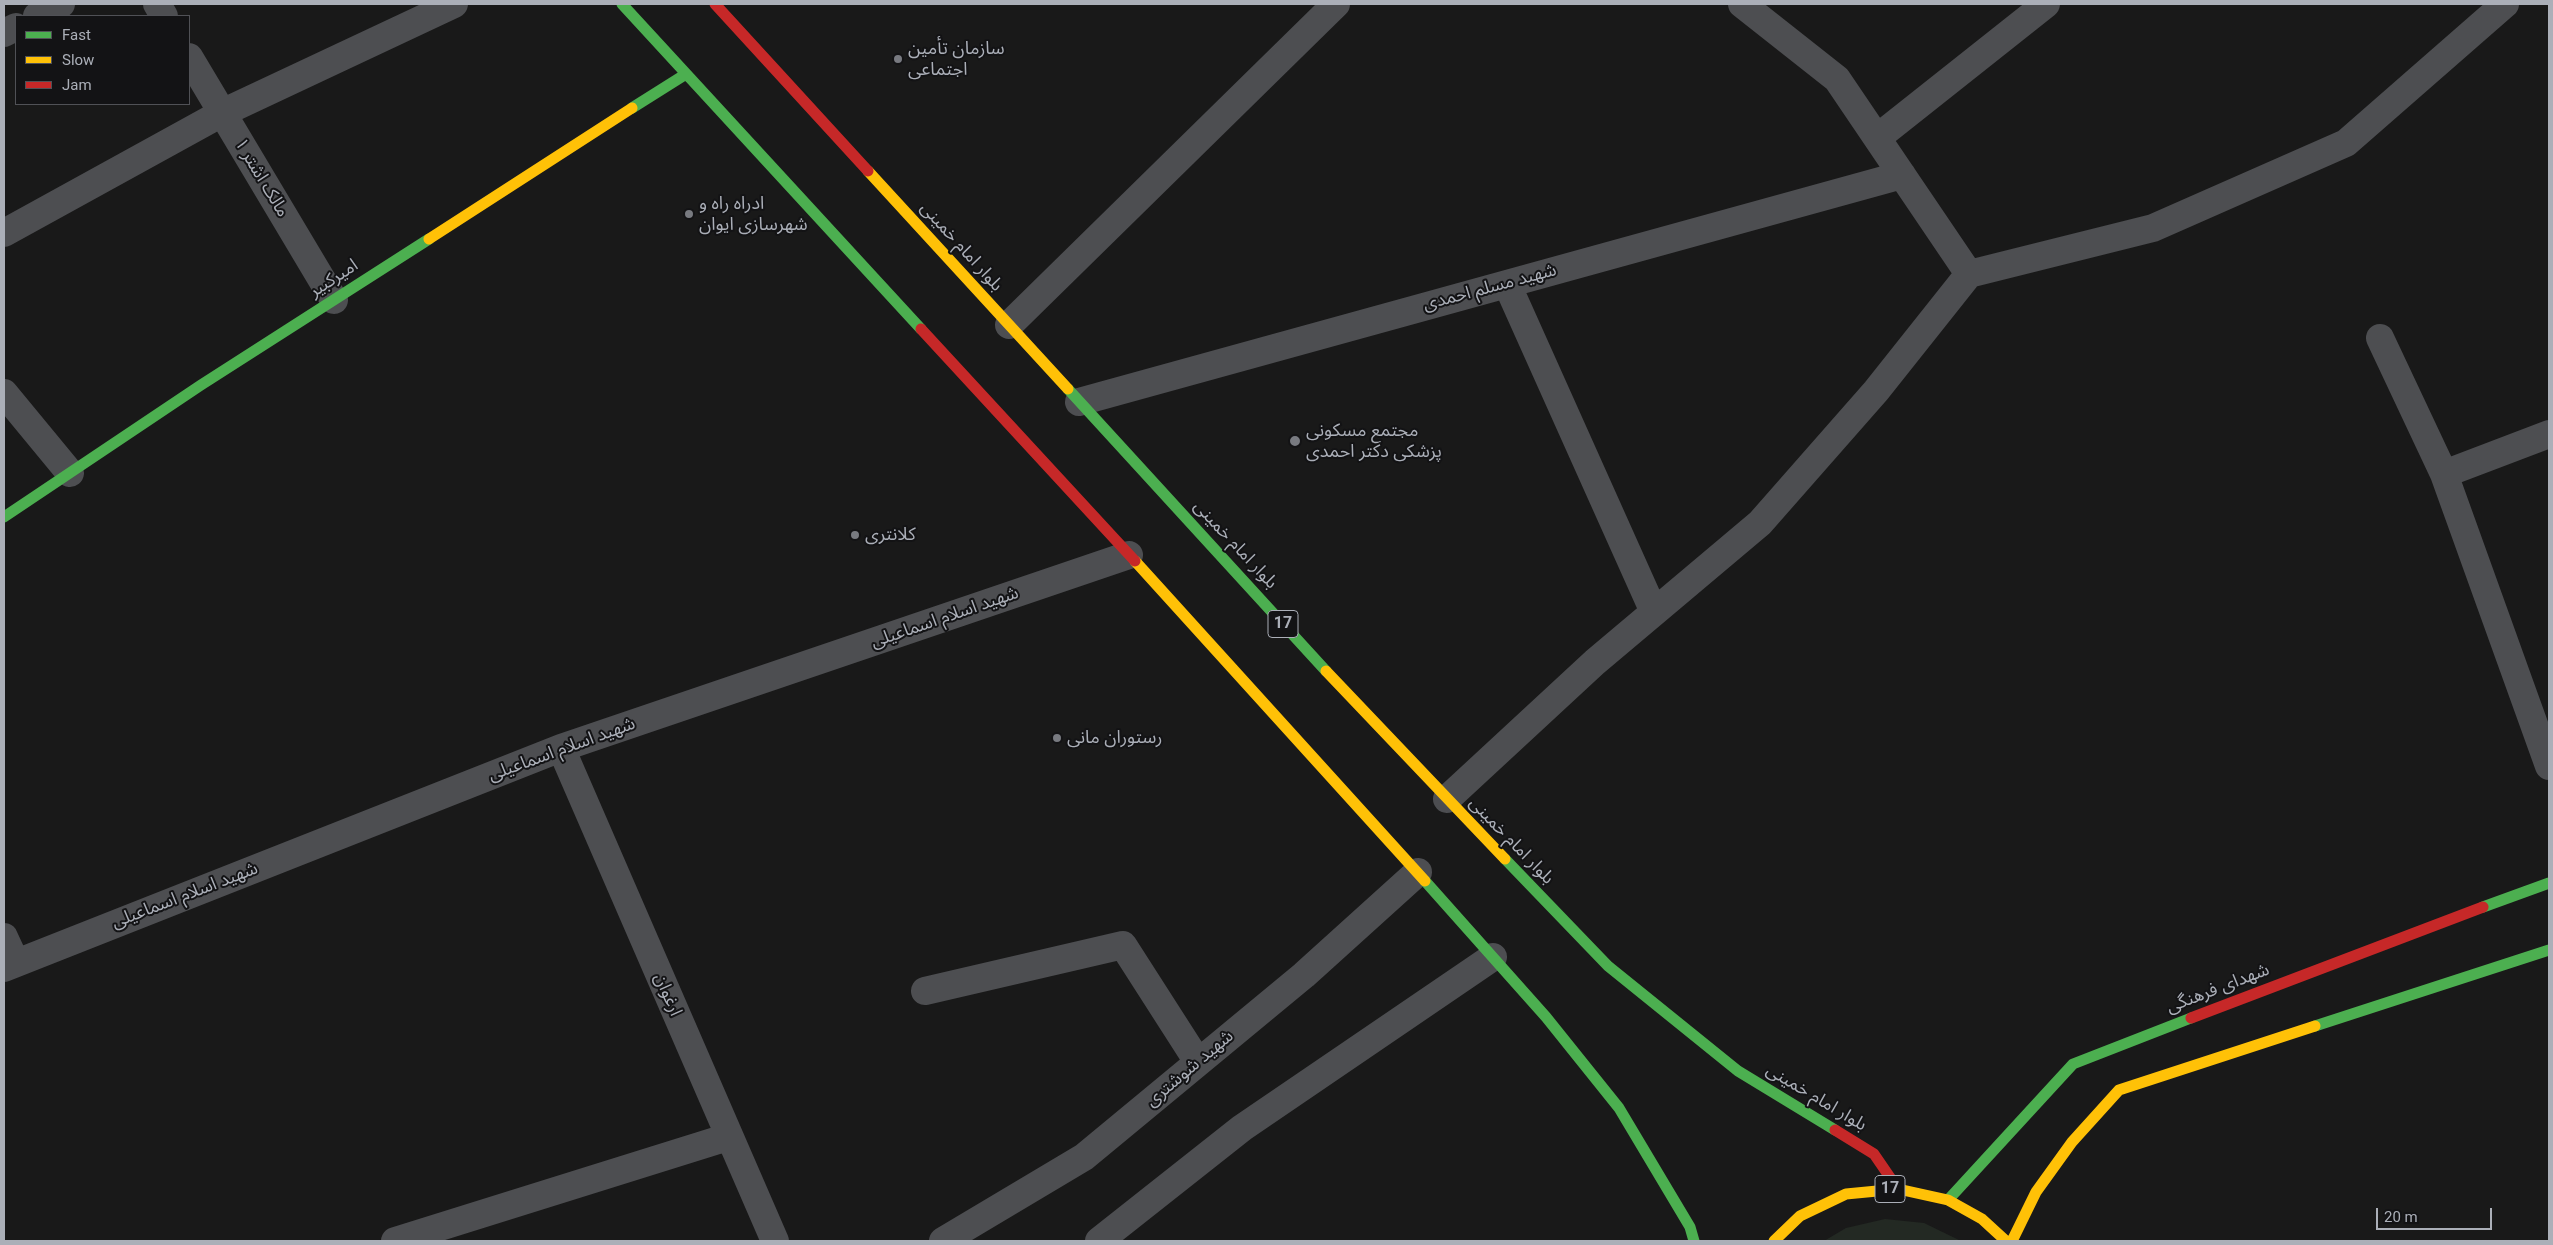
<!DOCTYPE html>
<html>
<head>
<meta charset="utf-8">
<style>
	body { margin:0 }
	#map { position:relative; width:2553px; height:1245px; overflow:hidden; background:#191919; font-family:Roboto,sans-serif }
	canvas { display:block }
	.frame { position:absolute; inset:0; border:5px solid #abafb8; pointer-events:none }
	.legend { position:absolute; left:15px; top:15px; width:175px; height:90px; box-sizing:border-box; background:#131315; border:1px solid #505156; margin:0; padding:6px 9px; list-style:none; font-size:15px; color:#abafb8 }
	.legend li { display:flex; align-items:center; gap:10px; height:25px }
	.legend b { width:25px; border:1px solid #505156 }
	.scale { position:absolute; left:2376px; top:1208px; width:116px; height:22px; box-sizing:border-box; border:2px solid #abafb8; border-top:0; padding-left:6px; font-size:15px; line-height:18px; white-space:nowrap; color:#abafb8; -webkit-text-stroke:4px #131315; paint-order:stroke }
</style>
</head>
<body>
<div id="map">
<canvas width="2553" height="1245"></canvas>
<div class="frame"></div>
<ul class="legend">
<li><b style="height:6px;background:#4caf50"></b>Fast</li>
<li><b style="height:6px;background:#ffc107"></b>Slow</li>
<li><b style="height:6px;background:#c62828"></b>Jam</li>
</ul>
<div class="scale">20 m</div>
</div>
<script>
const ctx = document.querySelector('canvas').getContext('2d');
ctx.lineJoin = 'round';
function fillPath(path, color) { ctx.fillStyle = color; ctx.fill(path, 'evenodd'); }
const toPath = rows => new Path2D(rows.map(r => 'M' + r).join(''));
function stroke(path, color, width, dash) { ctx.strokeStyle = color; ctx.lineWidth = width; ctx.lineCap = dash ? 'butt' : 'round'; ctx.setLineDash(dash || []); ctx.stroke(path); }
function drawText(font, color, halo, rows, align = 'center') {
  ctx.font = font + ' Roboto,"Noto Sans Arabic",sans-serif'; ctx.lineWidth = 4; ctx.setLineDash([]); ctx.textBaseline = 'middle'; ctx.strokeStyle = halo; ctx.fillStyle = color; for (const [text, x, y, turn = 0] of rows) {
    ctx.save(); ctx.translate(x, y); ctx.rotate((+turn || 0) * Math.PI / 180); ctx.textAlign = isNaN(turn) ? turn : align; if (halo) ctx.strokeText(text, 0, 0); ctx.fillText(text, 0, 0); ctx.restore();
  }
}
fillPath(toPath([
	[1885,1219,1924,1223,1961,1241,1824,1241,1846,1228]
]), '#232923');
stroke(toPath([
	[157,4,164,16],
	[1742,4,1837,79,1969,274],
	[37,16,61,4],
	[4,33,16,27],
	[189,57,334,300],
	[1877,138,2046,4],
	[4,233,222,113,454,4],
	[1507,284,1654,612],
	[1009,325,1336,4],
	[2380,338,2444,474,2549,766],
	[4,393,70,473],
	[1079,402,1902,175],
	[2444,474,2549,434],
	[561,748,775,1241],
	[1447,799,1595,662,1760,523,1876,391,1969,274,2153,228,2346,143,2505,4],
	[4,937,16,963],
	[4,968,561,748,1129,555],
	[925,991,1123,945,1198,1062],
	[395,1241,728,1137],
	[943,1241,1084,1157,1304,975,1418,872],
	[1099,1241,1242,1128,1493,957]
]), '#4d4e51', 28);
stroke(toPath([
	[622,4,921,329],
	[632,108,686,74],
	[1068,389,1326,671],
	[4,517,201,385,429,239],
	[1505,859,1608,966,1738,1071,1835,1130],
	[1425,881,1546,1017,1619,1108,1690,1227,1694,1241],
	[2483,907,2549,883],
	[2315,1026,2549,950],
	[1948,1200,2073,1064,2191,1018]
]), '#4caf50', 11);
stroke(toPath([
	[868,171,1068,389],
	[429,239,632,108],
	[1135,561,1425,881],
	[1326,671,1505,859],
	[1774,1241,1800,1216,1846,1194,1898,1189,1948,1200,1982,1219,2006,1241],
	[2012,1241,2036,1192,2072,1142,2119,1090,2315,1026]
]), '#ffc107', 11);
stroke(toPath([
	[715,4,868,171],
	[921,329,1135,561],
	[2191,1018,2483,907],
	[1835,1130,1874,1154,1898,1189]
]), '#c62828', 11);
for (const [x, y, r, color] of [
	[898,59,5,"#787a80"],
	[689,214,5,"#787a80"],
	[1295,441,6,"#787a80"],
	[855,535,5,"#787a80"],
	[1057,738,5,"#787a80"]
]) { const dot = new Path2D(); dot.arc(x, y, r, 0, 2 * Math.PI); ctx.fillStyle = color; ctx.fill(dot); stroke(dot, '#131315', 2); }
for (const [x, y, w] of [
	[1283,624,30],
	[1890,1189,30]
]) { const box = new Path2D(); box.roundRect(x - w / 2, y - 13.5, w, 27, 4); ctx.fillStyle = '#131315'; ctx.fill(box); stroke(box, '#abafb8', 1); }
drawText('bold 16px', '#abafb8', null, [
	["17",1283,624],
	["17",1890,1189]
]);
drawText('18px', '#abafb8', '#131315', [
	["سازمان تأمین",908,49],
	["اجتماعی",908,70],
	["ادراه راه و",699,204],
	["شهرسازی ایوان",699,225],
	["مجتمع مسکونی",1306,431],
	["پزشکی دکتر احمدی",1306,452],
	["کلانتری",865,535],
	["رستوران مانی",1067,738]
], 'left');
drawText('18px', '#abafb8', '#131315', [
	["مالک اشتر ۱",261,178,59],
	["بلوار امام خمینی",961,247,48],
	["امیرکبیر",334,279,-33],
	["شهید مسلم احمدی",1490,288,-15],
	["بلوار امام خمینی",1235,545,47],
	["شهید اسلام اسماعیلی",945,618,-19],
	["شهید اسلام اسماعیلی",562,750,-20],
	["بلوار امام خمینی",1511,841,46],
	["شهید اسلام اسماعیلی",185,896,-21],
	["شهدای فرهنگی",2218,989,-21],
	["ارغوان",667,995,67],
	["شهید شوشتری",1190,1069,-40],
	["بلوار امام خمینی",1816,1098,31]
]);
</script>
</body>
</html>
